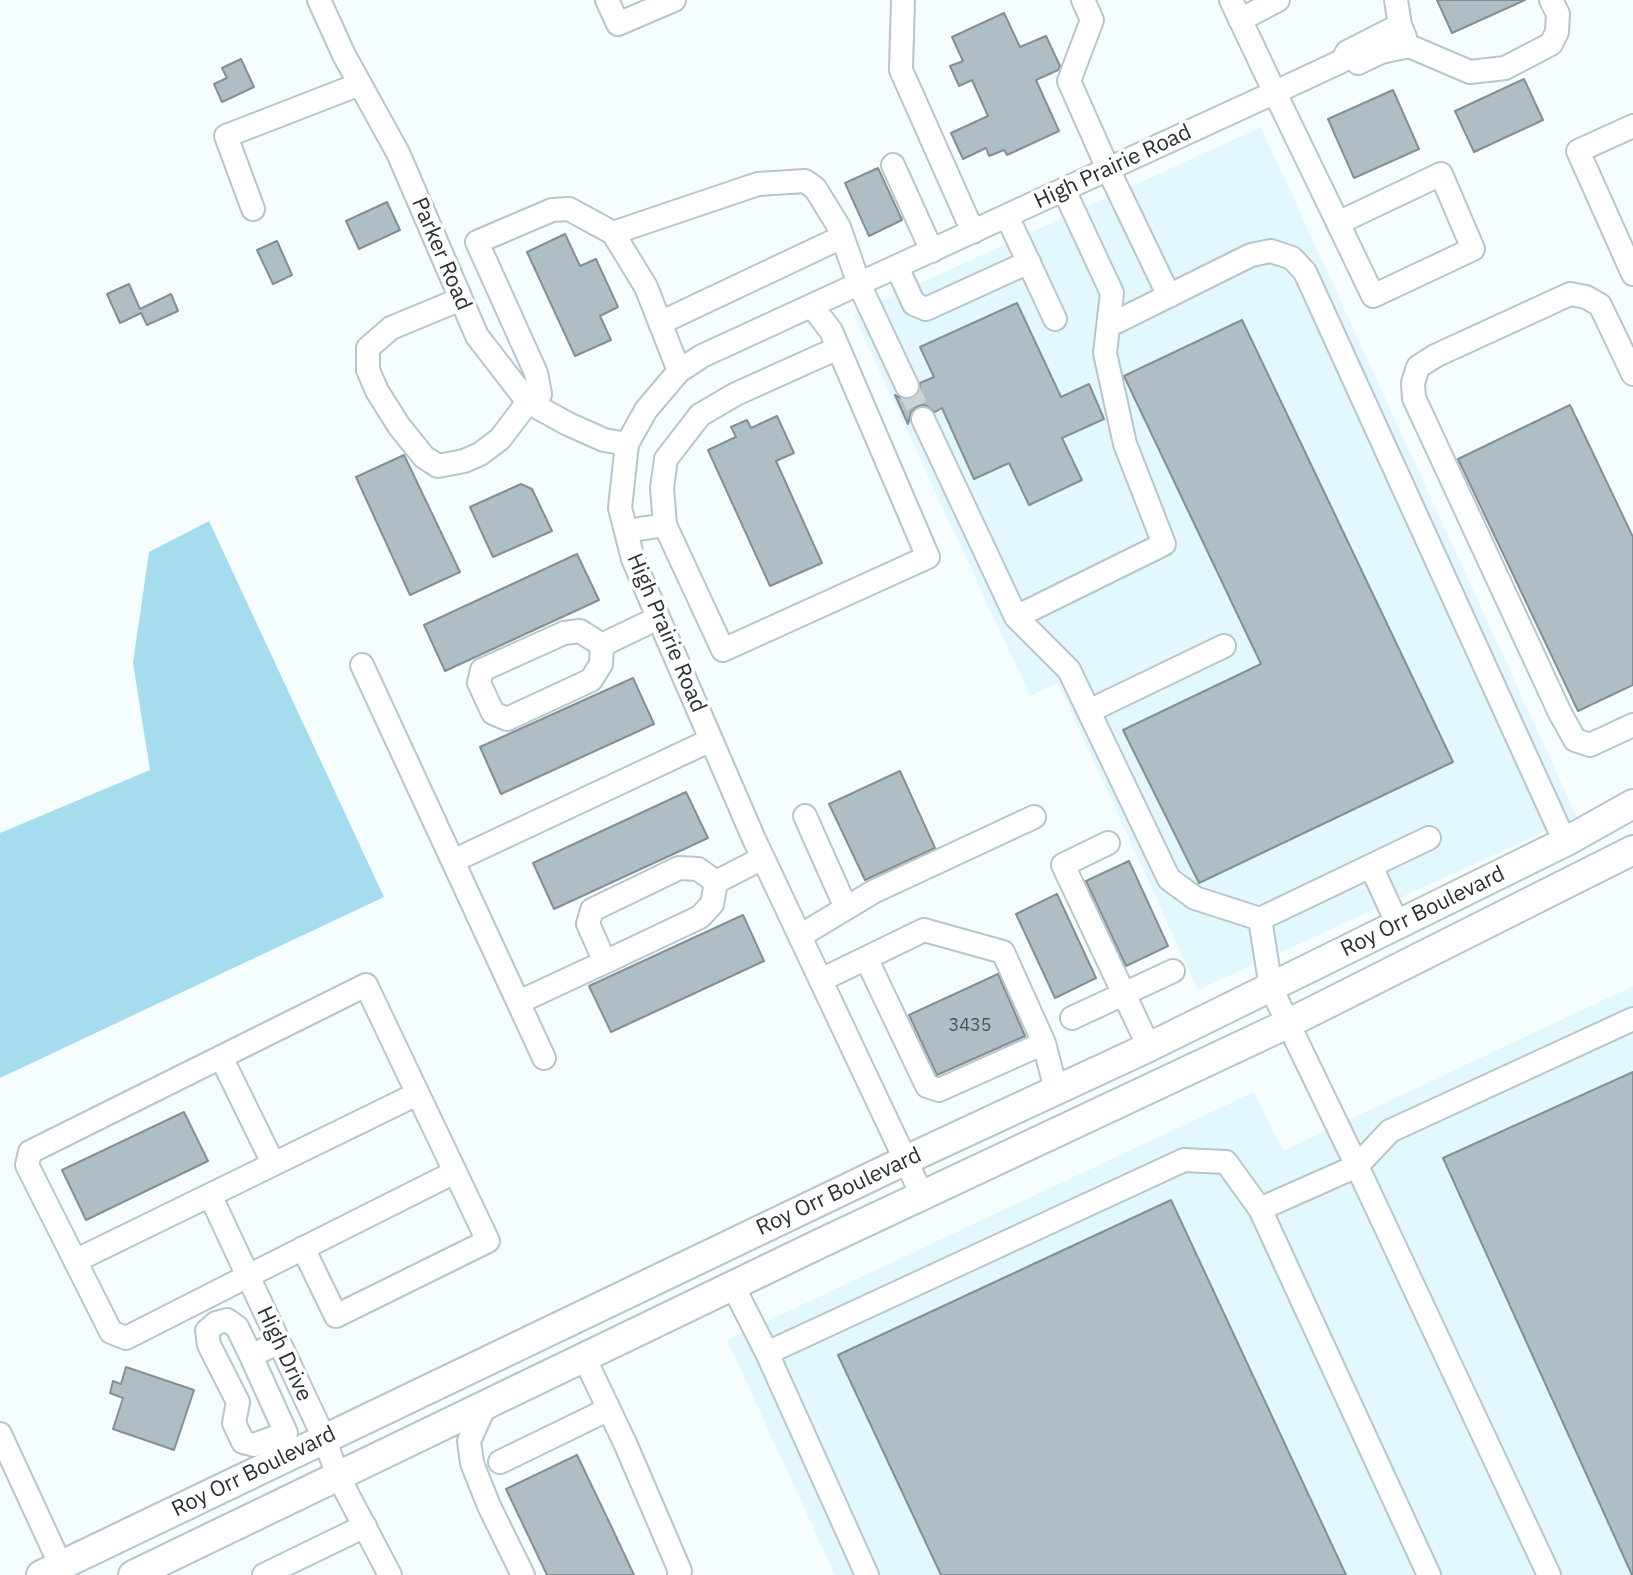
<!DOCTYPE html>
<html>
<head>
<meta charset="utf-8">
<style>
	body { margin:0 }
	canvas { display:block; background:#f6fdff }
</style>
</head>
<body>
<canvas width="1633" height="1575"></canvas>
<script>
const ctx = document.querySelector('canvas').getContext('2d');
ctx.lineJoin = 'round';
function fillPath(path, color) { ctx.fillStyle = color; ctx.fill(path, 'evenodd'); }
const toPath = rows => new Path2D(rows.map(r => 'M' + r).join(''));
function stroke(path, color, width, dash) { ctx.strokeStyle = color; ctx.lineWidth = width; ctx.lineCap = dash ? 'butt' : 'round'; ctx.setLineDash(dash || []); ctx.stroke(path); }
function drawText(font, color, halo, rows, align = 'center') {
  ctx.font = font + ' "IBM Plex Sans",sans-serif'; ctx.lineWidth = 7; ctx.setLineDash([]); ctx.textBaseline = 'middle'; ctx.strokeStyle = halo; ctx.fillStyle = color; for (const [text, x, y, turn = 0] of rows) {
    ctx.save(); ctx.translate(x, y); ctx.rotate((+turn || 0) * Math.PI / 180); ctx.textAlign = isNaN(turn) ? turn : align; if (halo) ctx.strokeText(text, 0, 0); ctx.fillText(text, 0, 0); ctx.restore();
  }
}
fillPath(toPath([
	[1261,127,1577,817,1198,990,1058,683,1030,696,853,314],
	[1633,986,1633,1575,835,1575,727,1340,1254,1092,1283,1151]
]), '#e3f7fe');
fillPath(toPath([
	[209,521,384,897,0,1078,0,833,150,770,133,663,149,552]
]), '#a5ddef');
const building = toPath([
	[1437,0,1525,0,1452,33,1437,0],
	[1004,13,1020,47,1046,36,1060,66,1058,70,1036,80,1059,131,1007,155,1004,150,989,156,986,148,963,159,951,133,988,116,972,80,959,86,950,66,963,61,952,37,1004,13],
	[241,59,254,87,222,102,214,84,227,78,222,68,241,59],
	[1524,79,1543,120,1474,152,1455,111,1524,79],
	[1393,90,1419,149,1354,178,1328,119,1393,90],
	[878,168,902,220,869,236,845,183,878,168],
	[387,202,400,230,359,249,346,221,387,202],
	[565,234,580,266,596,259,618,307,600,316,611,340,575,356,527,252,565,234],
	[277,241,292,275,273,284,257,250,277,241],
	[129,284,140,309,171,294,178,311,147,325,141,313,120,323,107,294,129,284],
	[1017,303,1061,397,1089,384,1104,419,1062,438,1082,480,1029,505,1009,463,974,479,942,408,935,412,925,405,918,406,911,412,908,424,895,395,905,400,912,399,919,393,920,383,934,377,920,347,1017,303],
	[1242,320,1453,762,1199,883,1123,730,1261,664,1124,376,1242,320],
	[1570,405,1633,537,1633,685,1578,711,1458,459,1570,405],
	[777,416,794,453,776,461,822,563,770,586,708,450,736,437,731,427,747,420,751,428,777,416],
	[404,455,460,572,410,595,356,477,404,455],
	[521,484,532,489,552,531,493,557,470,507,521,484],
	[577,554,599,600,445,671,424,625,577,554],
	[633,678,654,724,501,794,480,747,633,678],
	[900,771,935,848,865,880,829,804,900,771],
	[686,792,708,838,554,909,533,863,686,792],
	[1129,861,1168,946,1126,966,1086,881,1129,861],
	[1057,894,1096,978,1055,998,1016,914,1057,894],
	[743,915,764,961,611,1032,589,986,743,915],
	[998,974,1025,1036,937,1075,909,1015,998,974],
	[1633,1072,1633,1575,1632,1575,1443,1158,1633,1072],
	[184,1112,208,1161,86,1220,62,1170,184,1112],
	[1171,1200,1346,1575,941,1575,838,1355,1171,1200],
	[126,1367,194,1390,174,1450,113,1429,123,1398,110,1393,113,1381,121,1384,126,1367],
	[577,1455,612,1528,634,1575,547,1575,506,1489,577,1455]
]);
fillPath(building, '#aebec4');
stroke(building, '#819095', 2);
stroke(toPath([
	[907,386,923,419]
]), '#cdd4d6', 22, [22, 11]);
const minor = toPath([
	[319,0,344,55,398,153,477,336,528,402,568,424,604,440,627,444],
	[607,0,618,24,674,0],
	[903,0,901,70,973,232],
	[1083,0,1092,20,1069,81,1108,169,1169,296],
	[1231,0,1275,93,1338,223,1373,296,1473,249,1441,174,1338,223],
	[1396,0,1400,25,1405,37],
	[1240,20,1278,0],
	[1358,63,1381,52,1409,46,1470,72,1505,68,1551,44,1557,32,1558,14,1551,0],
	[1633,126,1578,151,1633,274],
	[893,165,932,251],
	[253,209,226,136,360,84],
	[1007,216,1055,319],
	[613,233,758,184,805,181,815,188,839,227,859,284,907,386],
	[897,267,914,304,926,309,1029,262],
	[461,299,391,328,368,348,368,370,377,391,399,426,424,457,438,466,464,461,480,454,500,439,528,402,540,394,536,373,477,242,552,210,569,209,613,233,646,287,679,371],
	[812,306,831,331,928,557,723,650,665,525,662,488,666,459,700,415,736,394,838,348],
	[660,323,842,237],
	[1108,326,1251,255,1271,251,1292,258,1305,272,1565,842],
	[1633,374,1600,305,1586,297,1570,294,1435,356,1418,367,1413,383,1414,398,1560,713,1575,740,1590,745,1633,725],
	[923,419,1016,617,1069,670,1169,879,1195,898,1260,919],
	[626,531,665,525],
	[1016,617,1164,544,1125,444,1105,353,1112,293,1064,190],
	[602,645,601,664,591,680,507,719,493,713,479,683,482,670,564,633,580,631,602,645,658,618],
	[362,665,544,1058],
	[1089,711,1224,646],
	[805,816,846,908],
	[1429,838,1260,919,1271,988,1357,1166,1390,1131,1633,1019],
	[1108,843,1063,865,1149,1047],
	[453,861,711,740],
	[1371,866,1398,925],
	[716,882,712,904,700,917,605,962,588,924,592,910,679,868,698,869,716,882,763,858],
	[800,936,873,892,1034,817],
	[866,958,927,1086,939,1090,1044,1043],
	[821,980,924,930,1003,952,1044,1043,1056,1090],
	[519,1002,605,962],
	[1072,1018,1173,971],
	[221,1057,273,1163],
	[210,1195,324,1438,338,1476,390,1575],
	[922,1195,754,839,633,559,620,508,627,444,646,410,679,371,702,356,1282,89,1342,61,1347,52,1400,25],
	[1260,1209,1429,1575],
	[303,1248,336,1316,488,1241,366,985,30,1152,27,1165,111,1332,126,1338,248,1276,453,1173],
	[75,1261,417,1094],
	[733,1286,767,1353,1184,1160,1226,1162,1260,1209,1357,1166,1549,1575],
	[767,1353,867,1575],
	[251,1356,286,1433,254,1445,243,1442,234,1423,238,1402,209,1345,207,1331,216,1323,227,1320,237,1327,251,1356,279,1342],
	[584,1357,625,1443,680,1571,679,1575],
	[486,1404,469,1441,472,1463,489,1506,523,1575],
	[0,1434,61,1566],
	[500,1462,609,1409],
	[264,1575,365,1526]
]);
const major = toPath([
	[41,1575,906,1160,1149,1047,1565,842,1633,804],
	[133,1575,819,1244,1287,1024,1633,850]
]);
stroke(minor, '#b6c6cb', 26);
stroke(major, '#b6c6cb', 32);
stroke(minor, '#fff', 22);
stroke(major, '#fff', 28);
drawText('18px', '#4b5456', null, [
	["3435",970,1026]
]);
drawText('22px', '#2a3032', '#fff', [
	["High Prairie Road",1113,167,-25],
	["Parker Road",441,254,67],
	["High Prairie Road",666,633,67],
	["Roy Orr Boulevard",1423,912,-26],
	["Roy Orr Boulevard",839,1192,-25],
	["High Drive",284,1354,65],
	["Roy Orr Boulevard",254,1472,-26]
]);
</script>
</body>
</html>
